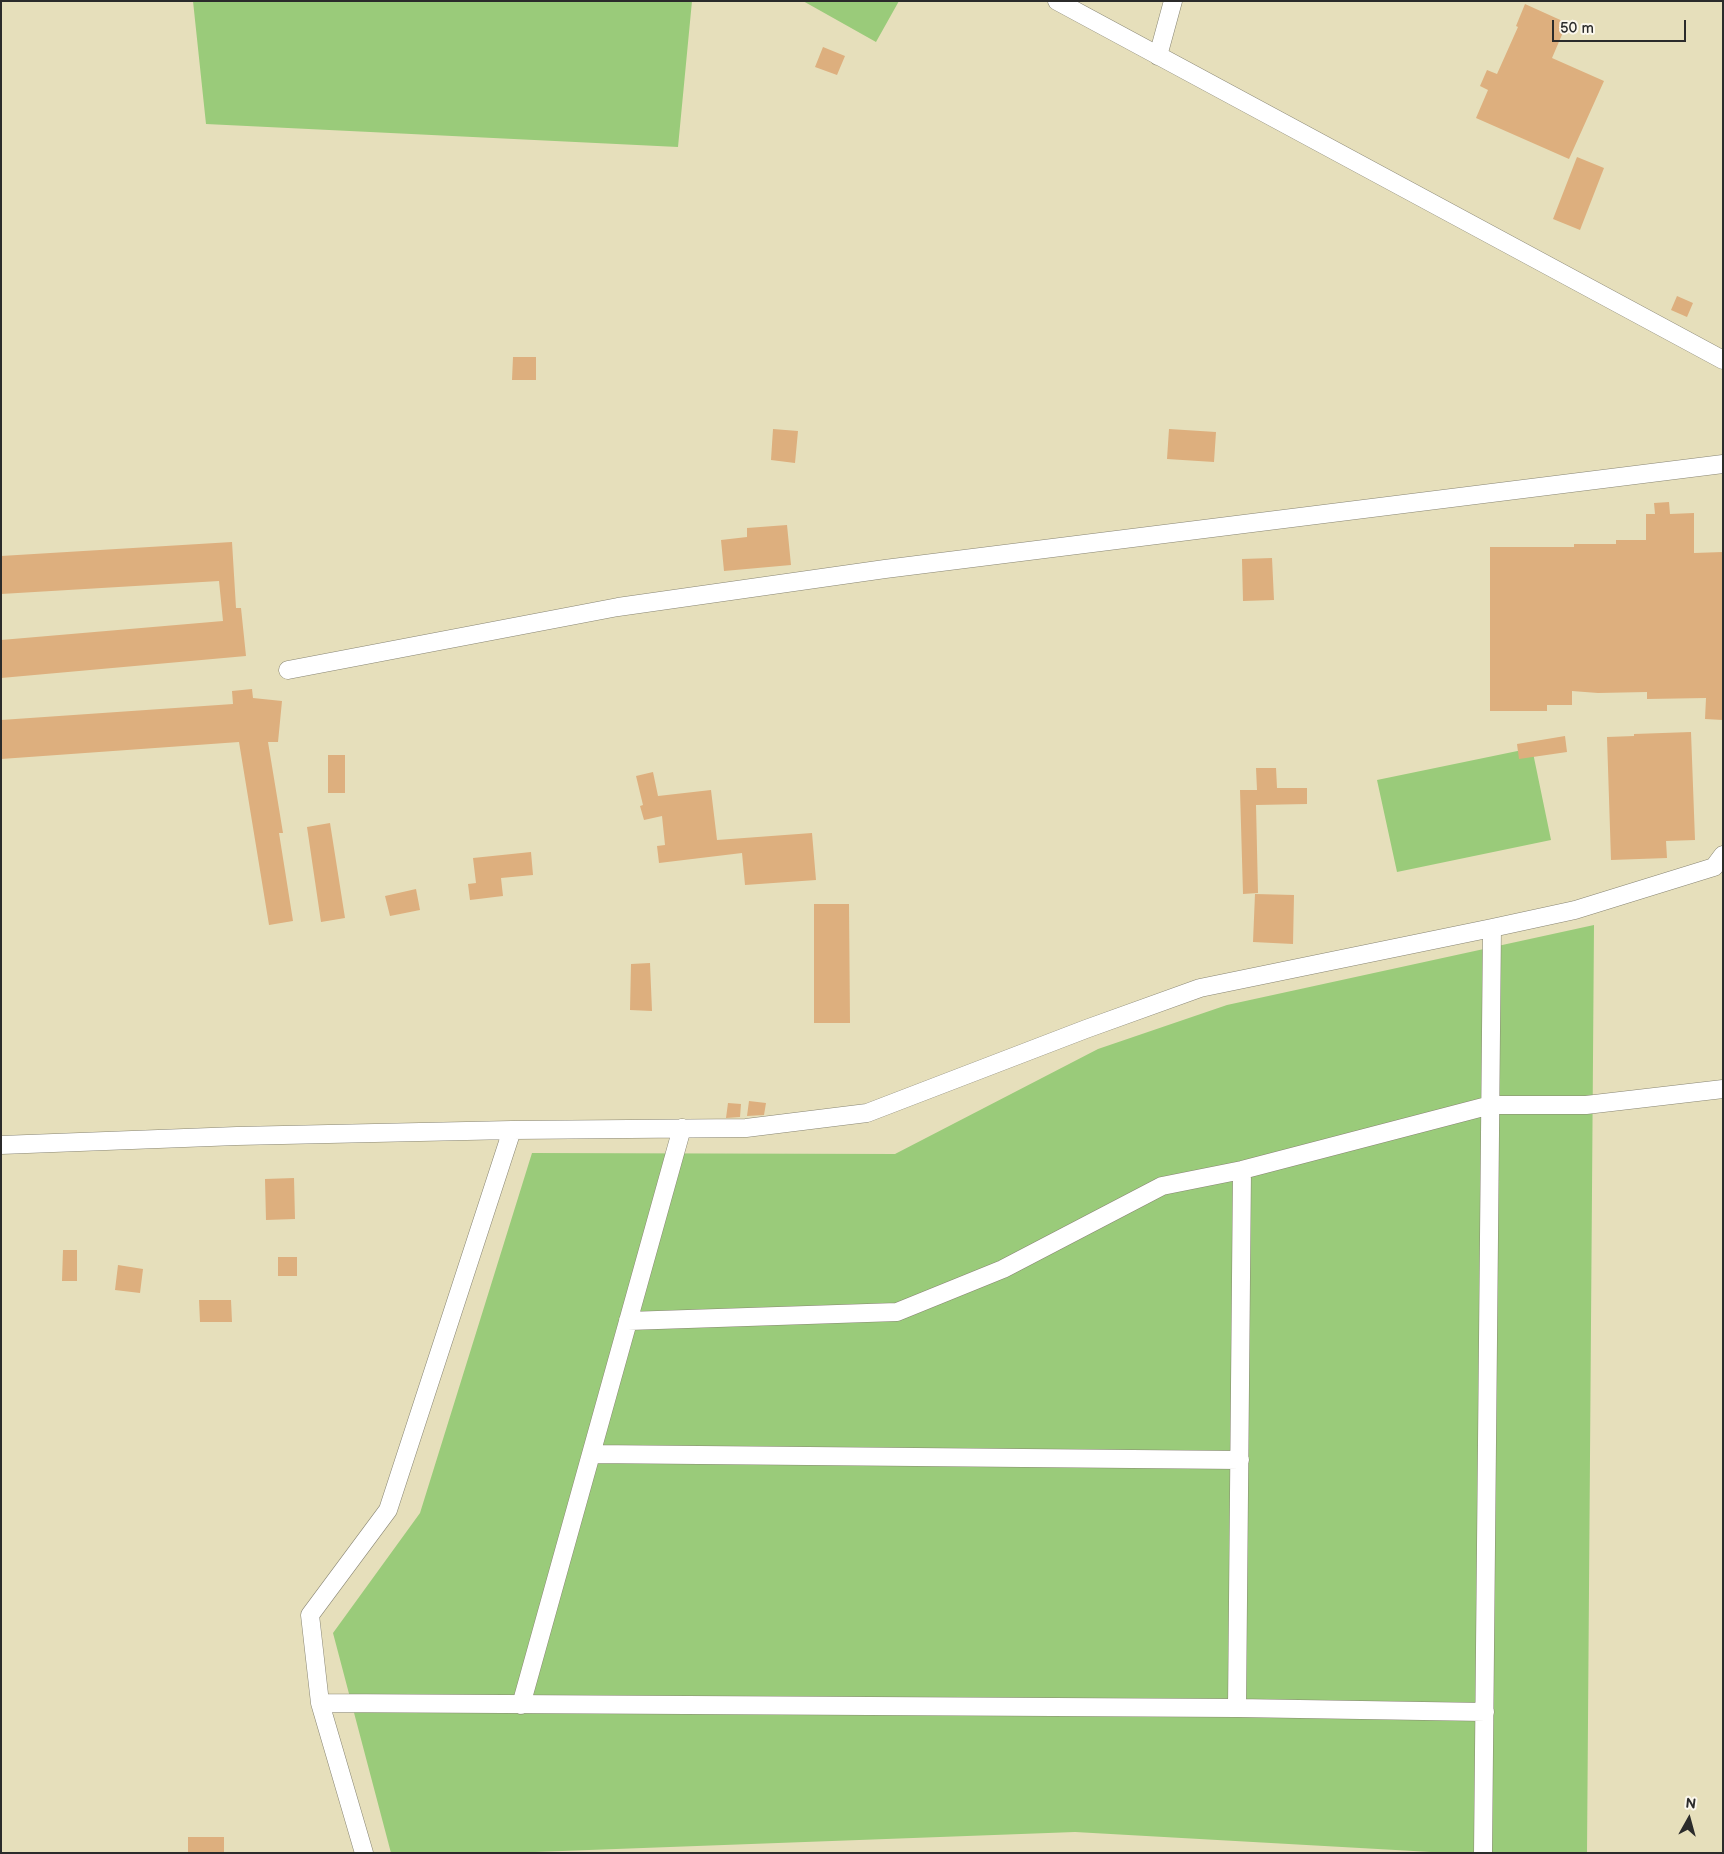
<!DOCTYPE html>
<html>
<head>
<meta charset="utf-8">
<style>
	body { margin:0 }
	#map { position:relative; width:1724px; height:1854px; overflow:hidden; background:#e6dfbb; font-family:"Balsamiq Sans",sans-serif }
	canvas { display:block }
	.frame { position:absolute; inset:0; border:2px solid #2b2b2b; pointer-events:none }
	.north { position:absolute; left:1664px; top:1794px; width:50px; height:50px; -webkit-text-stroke:4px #fbf7ec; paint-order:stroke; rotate:7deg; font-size:14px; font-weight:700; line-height:20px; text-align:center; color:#2b2b2b }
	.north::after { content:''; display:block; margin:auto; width:18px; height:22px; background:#2b2b2b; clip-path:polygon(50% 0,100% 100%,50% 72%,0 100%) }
	.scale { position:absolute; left:1552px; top:20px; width:134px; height:22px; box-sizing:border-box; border:2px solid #2b2b2b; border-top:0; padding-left:6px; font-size:15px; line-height:18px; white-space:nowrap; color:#2b2b2b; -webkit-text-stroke:4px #fbf7ec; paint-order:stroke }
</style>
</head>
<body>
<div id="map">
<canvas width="1724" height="1854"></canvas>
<div class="frame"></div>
<div class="north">N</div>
<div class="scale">50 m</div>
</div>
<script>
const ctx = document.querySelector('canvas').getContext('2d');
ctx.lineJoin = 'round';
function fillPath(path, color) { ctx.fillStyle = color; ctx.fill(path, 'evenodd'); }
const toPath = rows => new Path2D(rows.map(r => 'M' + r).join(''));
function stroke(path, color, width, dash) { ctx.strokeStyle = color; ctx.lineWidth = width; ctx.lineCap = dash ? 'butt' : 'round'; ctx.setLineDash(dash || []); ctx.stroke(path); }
fillPath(toPath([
	[193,1,692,1,678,147,206,124],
	[803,1,899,1,876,42],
	[1532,748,1551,840,1397,872,1377,780],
	[1594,925,1587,1853,1449,1853,1075,1832,508,1853,391,1853,333,1633,420,1513,532,1153,895,1154,1098,1049,1227,1005]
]), '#9acb7a');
fillPath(toPath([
	[1525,4,1567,23,1552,58,1604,81,1569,159,1476,118,1488,90,1480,86,1487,70,1497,74,1518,27,1516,26],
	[823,47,845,56,837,75,815,67],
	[1577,157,1604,168,1580,230,1553,219],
	[1677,296,1693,303,1687,317,1671,310],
	[513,357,536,357,536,380,512,380],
	[773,429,798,431,795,463,771,460],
	[1169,429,1216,432,1214,462,1167,459],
	[1669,502,1670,514,1694,513,1694,553,1723,552,1723,720,1705,719,1706,698,1647,699,1647,692,1598,693,1572,691,1572,705,1547,705,1547,711,1490,711,1490,547,1574,547,1574,544,1616,544,1616,540,1646,540,1646,514,1655,514,1654,503],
	[787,525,791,565,724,571,721,540,747,537,747,528],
	[232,542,236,608,241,608,246,656,1,678,1,640,223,621,219,581,1,594,1,556],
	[1272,558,1274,600,1243,601,1242,559],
	[252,689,253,698,282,701,278,742,268,742,283,833,279,833,293,921,269,925,239,742,1,759,1,720,233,704,232,691],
	[1691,732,1695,840,1666,841,1667,858,1611,860,1607,737,1634,736,1634,734],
	[1565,736,1567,752,1519,759,1517,744],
	[328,755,345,755,345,793,328,793],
	[1256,768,1276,768,1277,788,1307,788,1307,804,1256,805,1258,893,1243,894,1240,790,1257,790],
	[653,772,658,796,711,790,717,840,812,833,816,880,745,885,742,853,659,863,657,846,665,845,662,816,644,820,640,806,643,805,636,776],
	[330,823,345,918,321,922,307,827],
	[531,852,533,875,501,878,503,896,470,900,468,884,476,883,473,858],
	[416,889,420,910,390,916,385,896],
	[1255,894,1294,895,1293,944,1253,942],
	[814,904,849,904,850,1023,814,1023],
	[650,963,652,1011,630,1010,631,964],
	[749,1101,766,1103,764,1115,747,1116],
	[728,1103,741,1104,740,1117,726,1118],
	[294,1178,295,1219,266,1220,265,1179],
	[63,1250,77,1250,77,1281,62,1281],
	[278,1257,297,1257,297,1276,278,1276],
	[118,1265,143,1269,140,1293,115,1290],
	[199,1300,231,1300,232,1322,200,1322],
	[188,1837,224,1837,224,1853,188,1853]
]), '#ddaf7e');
const minor = toPath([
	[1057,1,1723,360],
	[1158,56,1173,1],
	[288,670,618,607,885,569,1723,464],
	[1,1145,237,1136,512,1130,746,1128,867,1113,1086,1029,1200,988,1492,928,1575,910,1714,867,1723,855],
	[628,1321,897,1312,1003,1269,1162,1186,1242,1170,1491,1105,1586,1105,1723,1089],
	[591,1454,1240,1460],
	[320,1703,1237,1708,1485,1712],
	[521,1705,682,1128],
	[1237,1708,1242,1170],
	[364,1853,320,1703,310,1615,388,1510,512,1130],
	[1483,1853,1492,928]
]);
stroke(minor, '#888573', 19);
stroke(minor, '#fff', 18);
</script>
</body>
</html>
